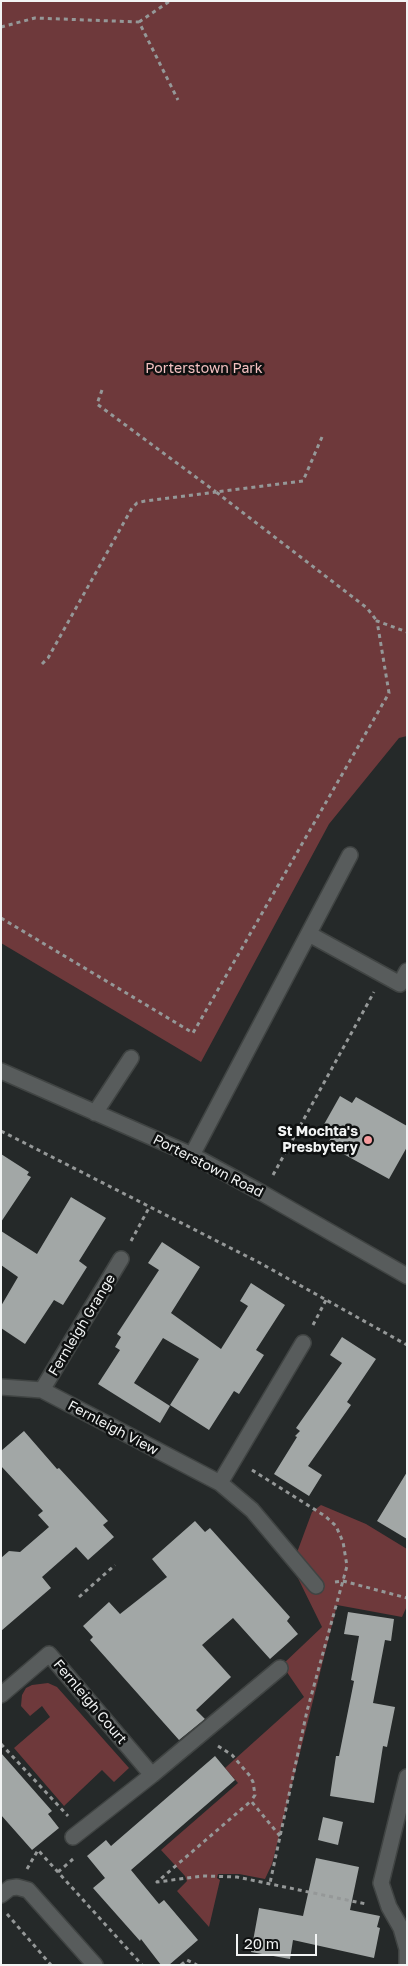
<!DOCTYPE html>
<html>
<head>
<meta charset="utf-8">
<style>
	body { margin:0 }
	#map { position:relative; width:408px; height:1966px; overflow:hidden; background:#252929; font-family:"Golos Text",sans-serif }
	canvas { display:block }
	.frame { position:absolute; inset:0; border:2px solid #f2f4f4; pointer-events:none }
	.scale { position:absolute; left:236px; top:1934px; width:81px; height:22px; box-sizing:border-box; border:2px solid #f2f4f4; border-top:0; padding-left:6px; font-size:15px; line-height:18px; white-space:nowrap; color:#f2f4f4; -webkit-text-stroke:4px #0f1111; paint-order:stroke }
</style>
</head>
<body>
<div id="map">
<canvas width="408" height="1966"></canvas>
<div class="frame"></div>
<div class="scale">20 m</div>
</div>
<script>
const ctx = document.querySelector('canvas').getContext('2d');
ctx.lineJoin = 'round';
function fillPath(path, color) { ctx.fillStyle = color; ctx.fill(path, 'evenodd'); }
const toPath = rows => new Path2D(rows.map(r => 'M' + r).join(''));
function stroke(path, color, width, dash) { ctx.strokeStyle = color; ctx.lineWidth = width; ctx.lineCap = dash ? 'butt' : 'round'; ctx.setLineDash(dash || []); ctx.stroke(path); }
function drawText(font, color, halo, rows, align = 'center') {
  ctx.font = font + ' "Golos Text",sans-serif'; ctx.lineWidth = 5; ctx.setLineDash([]); ctx.textBaseline = 'middle'; ctx.strokeStyle = halo; ctx.fillStyle = color; for (const [text, x, y, turn = 0] of rows) {
    ctx.save(); ctx.translate(x, y); ctx.rotate((+turn || 0) * Math.PI / 180); ctx.textAlign = isNaN(turn) ? turn : align; if (halo) ctx.strokeText(text, 0, 0); ctx.fillText(text, 0, 0); ctx.restore();
  }
}
fillPath(toPath([
	[1,1,407,1,407,736,399,738,329,824,201,1062,1,943],
	[321,1505,366,1524,407,1549,407,1606,402,1617,337,1605,272,1864,265,1879,239,1874,218,1874,217,1878,220,1880,209,1927,177,1891,187,1881,185,1876,161,1850,238,1783,225,1768,304,1697,282,1665,322,1627,292,1566,312,1512],
	[48,1683,57,1687,129,1768,114,1782,102,1770,64,1806,14,1748,50,1717,42,1706,30,1716,21,1706,22,1695,26,1688,32,1685]
]), '#6e393b');
fillPath(toPath([
	[340,1096,352,1103,356,1097,407,1126,407,1147,389,1179,327,1145,333,1134,322,1128],
	[1,1154,29,1172,27,1175,31,1177,1,1222],
	[71,1197,106,1218,79,1261,87,1267,63,1305,54,1300,25,1344,1,1328,1,1306,18,1277,1,1265,1,1231,37,1254],
	[162,1242,200,1267,171,1313,221,1349,248,1306,240,1301,251,1283,285,1305,256,1350,264,1355,239,1394,234,1391,209,1430,170,1405,199,1359,163,1338,134,1383,170,1406,160,1423,98,1384,120,1350,115,1347,121,1337,117,1334,159,1270,148,1263],
	[342,1337,376,1359,347,1402,351,1405,308,1466,322,1475,309,1496,274,1474,297,1437,295,1436,300,1431,296,1428,342,1363,330,1355],
	[24,1431,57,1469,59,1468,108,1521,103,1525,114,1537,88,1560,76,1547,42,1577,51,1588,1,1631,1,1558,9,1551,20,1552,49,1527,38,1515,43,1511,1,1466,1,1451],
	[407,1472,407,1539,377,1521],
	[195,1521,205,1532,210,1528,290,1617,287,1621,298,1634,270,1659,233,1618,202,1645,231,1677,196,1710,205,1719,179,1740,90,1640,93,1637,83,1626,109,1602,120,1614,167,1577,152,1559],
	[348,1612,394,1619,391,1641,385,1640,373,1703,395,1707,387,1747,383,1746,374,1803,330,1796,336,1756,339,1756,354,1681,351,1680,359,1636,344,1634],
	[1,1753,52,1811,48,1814,59,1828,32,1850,1,1815],
	[215,1756,235,1780,131,1870,159,1904,164,1900,198,1940,169,1965,161,1965,141,1939,140,1941,93,1888,105,1878,87,1856,106,1840,111,1846],
	[323,1817,343,1822,338,1845,318,1840],
	[316,1858,359,1867,350,1910,380,1916,377,1927,380,1928,374,1958,293,1940,290,1959,251,1952,259,1908,303,1916]
]), '#a2a7a6');
const minor = toPath([
	[309,934,400,984,407,971],
	[1,1071,192,1155,262,1193,407,1276],
	[95,1113,131,1058],
	[192,1155,350,855],
	[1,1387,42,1390,220,1483,252,1510,316,1586],
	[42,1390,121,1259],
	[220,1483,303,1343],
	[1,1695,49,1654,152,1775],
	[73,1837,152,1775,280,1668],
	[1,1895,10,1888,17,1887,28,1890,95,1965],
	[407,1965,407,1949,401,1928,389,1907,381,1883,407,1777]
]);
stroke(minor, '#404443', 18);
stroke(toPath([
	[139,22,170,1],
	[1,27,35,18,139,22,178,100],
	[102,390,97,404,216,492],
	[322,437,303,481,216,492,367,608,377,621],
	[42,664,48,658,132,508,137,503,145,501,216,492],
	[1,918,193,1033,389,693,377,621,407,632],
	[1,1131,260,1263,407,1345],
	[273,1175,374,992],
	[131,1241,150,1206],
	[313,1325,326,1300],
	[252,1470,325,1516,336,1526,343,1542,347,1566,307,1711,270,1883],
	[335,1582,343,1581,407,1598],
	[79,1597,115,1565],
	[1,1744,68,1816],
	[218,1746,232,1755,250,1776,253,1782,255,1795,251,1801],
	[280,1836,251,1801,157,1882,203,1876,237,1877,366,1904],
	[27,1869,38,1850,142,1965],
	[58,1872,73,1859],
	[7,1914,51,1965],
	[181,1965,187,1960,197,1965]
]), '#959898', 3, [4, 4]);
stroke(minor, '#585c5c', 15);
for (const [x, y, r, color] of [
	[368,1140,5,"#f59b9d"]
]) { const dot = new Path2D(); dot.arc(x, y, r, 0, 2 * Math.PI); ctx.fillStyle = color; ctx.fill(dot); stroke(dot, '#0f1111', 2); }
drawText('14px', '#f4c1c1', '#0f1111', [
	["Porterstown Park",204,369]
]);
drawText('bold 14px', '#f2f4f4', '#0f1111', [
	["St Mochta's",358,1132],
	["Presbytery",358,1148]
], 'right');
drawText('14px', '#f2f4f4', '#0f1111', [
	["Porterstown Road",208,1166,27],
	["Fernleigh Grange",82,1325,-59],
	["Fernleigh View",113,1428,28],
	["Fernleigh Court",90,1702,50]
]);
</script>
</body>
</html>
